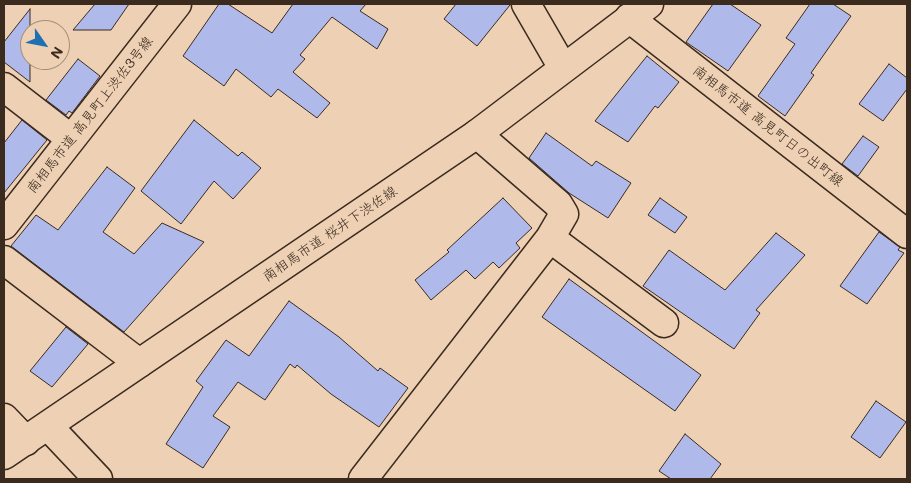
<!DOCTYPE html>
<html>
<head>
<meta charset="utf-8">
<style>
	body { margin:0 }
	#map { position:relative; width:911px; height:483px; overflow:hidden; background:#eed1b4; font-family:Mali,sans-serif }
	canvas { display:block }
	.frame { position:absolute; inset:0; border:5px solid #3b2a1e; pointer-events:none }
	.north { position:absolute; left:20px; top:20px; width:50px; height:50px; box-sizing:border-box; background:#eed1b4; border:1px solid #a68e78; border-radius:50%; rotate:123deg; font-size:14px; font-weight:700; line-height:20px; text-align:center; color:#3b2a1e }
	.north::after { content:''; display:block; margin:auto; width:18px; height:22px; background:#1f6fb2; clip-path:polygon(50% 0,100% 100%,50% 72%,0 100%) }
</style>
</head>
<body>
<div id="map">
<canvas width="911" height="483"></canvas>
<div class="frame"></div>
<div class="north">N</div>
</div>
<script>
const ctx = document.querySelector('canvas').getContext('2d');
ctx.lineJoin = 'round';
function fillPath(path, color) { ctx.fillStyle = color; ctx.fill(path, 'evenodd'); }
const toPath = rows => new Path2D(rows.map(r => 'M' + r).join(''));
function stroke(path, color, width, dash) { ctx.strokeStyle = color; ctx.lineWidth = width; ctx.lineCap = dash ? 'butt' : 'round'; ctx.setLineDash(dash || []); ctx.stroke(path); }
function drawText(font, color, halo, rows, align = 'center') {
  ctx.font = font + ' Mali,"Klee One",sans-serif'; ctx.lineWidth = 4; ctx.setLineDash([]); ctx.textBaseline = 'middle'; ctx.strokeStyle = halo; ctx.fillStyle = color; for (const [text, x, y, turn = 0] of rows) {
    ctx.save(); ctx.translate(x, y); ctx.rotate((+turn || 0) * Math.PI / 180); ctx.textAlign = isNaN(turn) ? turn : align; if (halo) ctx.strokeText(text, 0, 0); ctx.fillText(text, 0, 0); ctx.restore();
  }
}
const building = toPath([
	[95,4,129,4,111,30,73,30,95,4],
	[219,4,228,4,272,33,293,4,366,4,360,11,388,29,377,49,332,17,300,55,305,59,293,72,330,103,317,118,278,89,271,97,236,69,224,86,183,56,219,4],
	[456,4,510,4,510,5,477,46,444,19,456,4],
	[713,4,730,4,761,25,728,71,686,42,713,4],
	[810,4,833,4,851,16,811,73,814,75,785,116,758,96,795,44,786,38,810,4],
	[30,9,30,82,4,62,4,42,30,9],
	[647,56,679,82,658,108,655,106,628,142,595,121,647,56],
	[78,59,100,76,72,113,69,111,66,115,46,100,78,59],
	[889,64,907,78,907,89,883,121,859,104,889,64],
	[22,120,47,140,4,193,4,143,22,120],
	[194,120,238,156,242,152,261,168,233,199,214,181,181,224,141,191,194,120],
	[546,133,592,166,596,161,631,183,608,218,569,193,529,158,546,133],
	[863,136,879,147,858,176,842,164,863,136],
	[107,167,135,188,103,232,134,254,162,223,204,242,124,332,11,246,36,215,58,230,107,167],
	[503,198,532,228,516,243,520,248,499,268,493,262,475,279,466,270,431,300,415,280,449,252,447,250,503,198],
	[660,198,687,217,675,233,648,215,660,198],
	[879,232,900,247,898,250,904,253,867,304,840,286,879,232],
	[776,233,805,255,756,310,760,313,734,349,643,286,669,250,725,290,776,233],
	[569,279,701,375,675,411,542,317,569,279],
	[289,301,339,337,378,371,380,368,408,388,379,427,331,394,297,365,295,368,290,364,265,400,238,382,213,416,230,427,203,468,166,444,203,387,196,381,226,340,249,356,289,301],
	[66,327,88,344,52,387,30,371,66,327],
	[876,401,906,422,880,458,851,437,876,401],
	[685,434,721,464,710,479,671,479,659,471,685,434]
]);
fillPath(building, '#b0baea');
stroke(building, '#3b2a1e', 1);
const street = toPath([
	[526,4,563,68],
	[629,18,907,234],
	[4,87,70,138],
	[4,225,177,4],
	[550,238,664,323],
	[4,260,139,363],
	[4,418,26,441],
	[48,426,98,479],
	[363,479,550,238,564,214,558,204,477,134]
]);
const secondary = toPath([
	[4,455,477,134,649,4]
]);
stroke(street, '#3b2a1e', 31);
stroke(secondary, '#3b2a1e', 31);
stroke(street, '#eed1b4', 28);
stroke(secondary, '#eed1b4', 28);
drawText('14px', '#3b2a1e', '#eed1b4', [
	["南相馬市道 高見町上渋佐3号線",90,115,-52],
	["南相馬市道 高見町日の出町線",768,126,38],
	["南相馬市道 桜井下渋佐線",330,234,-34]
]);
</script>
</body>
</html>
